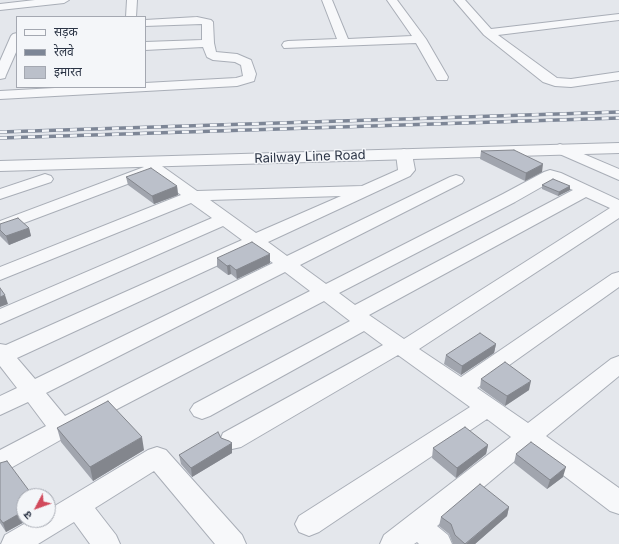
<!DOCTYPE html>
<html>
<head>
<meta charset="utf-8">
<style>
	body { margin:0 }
	#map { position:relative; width:619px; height:544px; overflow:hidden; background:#e4e7ec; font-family:Inter,"Noto Sans Devanagari",sans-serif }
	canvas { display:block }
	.legend { position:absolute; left:16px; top:16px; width:130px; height:72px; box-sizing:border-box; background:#f4f6f9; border:1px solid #a4a8b1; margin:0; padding:5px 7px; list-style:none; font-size:12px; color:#2b3445 }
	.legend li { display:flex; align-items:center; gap:8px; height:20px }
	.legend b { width:20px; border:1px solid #a4a8b1 }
	.north { position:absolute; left:16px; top:488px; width:40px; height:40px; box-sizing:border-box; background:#f4f6f9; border:1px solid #a4a8b1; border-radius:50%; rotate:229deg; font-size:11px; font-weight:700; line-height:16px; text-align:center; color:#2b3445 }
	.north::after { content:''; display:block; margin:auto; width:14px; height:18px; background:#d1495b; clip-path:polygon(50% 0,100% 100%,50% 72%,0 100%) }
</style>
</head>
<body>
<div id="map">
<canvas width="619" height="544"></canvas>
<ul class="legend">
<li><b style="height:5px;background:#f7f8fa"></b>सड़क</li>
<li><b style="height:5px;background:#7d8696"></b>रेलवे</li>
<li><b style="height:11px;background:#bbc0ca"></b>इमारत</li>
</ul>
<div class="north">उ</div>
</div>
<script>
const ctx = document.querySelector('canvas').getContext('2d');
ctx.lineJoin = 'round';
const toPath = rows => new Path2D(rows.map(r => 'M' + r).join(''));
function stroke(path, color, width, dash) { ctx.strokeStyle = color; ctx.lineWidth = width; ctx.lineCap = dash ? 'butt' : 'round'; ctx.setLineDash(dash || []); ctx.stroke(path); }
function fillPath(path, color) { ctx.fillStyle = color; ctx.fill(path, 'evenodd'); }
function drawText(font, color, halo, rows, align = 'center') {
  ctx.font = font + ' Inter,sans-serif'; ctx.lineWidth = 3; ctx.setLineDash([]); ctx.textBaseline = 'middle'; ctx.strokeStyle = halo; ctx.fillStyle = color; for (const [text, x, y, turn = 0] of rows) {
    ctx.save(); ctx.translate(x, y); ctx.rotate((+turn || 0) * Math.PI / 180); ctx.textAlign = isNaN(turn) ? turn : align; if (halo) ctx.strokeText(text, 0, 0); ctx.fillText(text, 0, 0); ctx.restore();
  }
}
const minor = toPath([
	[35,0,69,0,64,3,0,10,0,4,35,0],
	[127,0,137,0,136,17,126,17,127,0],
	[322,0,332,0,348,39,412,36,387,0,397,0,426,39,448,77,447,80,437,80,416,43,284,48,282,45,284,42,288,41,337,39,322,0],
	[454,0,465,0,491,29,619,14,619,20,498,35,557,78,571,79,619,72,619,80,571,87,555,86,543,82,484,35,454,0],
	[197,17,211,20,213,22,214,43,216,52,237,54,251,60,256,74,254,81,237,86,0,99,0,91,73,87,145,87,145,83,236,78,243,76,241,65,235,62,213,60,207,57,203,47,145,50,145,42,202,40,202,24,145,26,145,20,197,17],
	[17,33,17,50,6,75,5,78,0,79,0,61,11,36,13,34,17,33],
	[560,144,619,169,619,180,555,152,552,149,555,146,560,144],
	[404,149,409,151,412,154,415,170,410,176,268,242,287,256,450,177,456,175,462,177,464,180,462,183,300,265,326,284,503,194,544,172,550,170,561,173,619,200,619,218,419,349,461,377,612,274,619,272,619,287,477,388,528,423,611,359,619,356,619,376,546,436,619,488,619,514,610,511,529,449,437,526,448,535,452,544,419,544,417,542,414,544,380,544,384,535,511,437,487,419,319,532,309,536,299,532,295,524,299,516,470,407,398,355,241,447,232,449,223,447,220,440,223,433,383,345,364,331,210,416,202,419,194,416,190,410,194,404,350,321,324,301,119,408,72,434,70,436,64,438,9,469,0,472,0,450,46,426,28,402,0,415,0,396,17,388,0,366,0,344,6,345,242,240,223,226,0,324,0,309,212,218,191,203,0,280,0,267,181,195,154,174,0,232,0,221,144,167,139,162,142,159,147,157,152,159,197,191,362,186,398,170,396,154,399,151,404,149],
	[552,181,573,190,355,305,339,293,515,202,552,181],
	[341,196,256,233,210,200,341,196],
	[586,197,610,208,404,339,369,315,586,197],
	[253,249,273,263,35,379,17,358,253,249],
	[285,272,310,291,65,416,46,393,285,272],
	[45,174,51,176,53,179,51,182,0,199,0,189,45,174],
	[157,447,166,450,242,535,246,544,215,544,154,471,95,508,116,535,120,544,90,544,74,522,38,544,1,544,5,535,31,520,48,520,48,510,148,450,157,447]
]);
const tertiary = toPath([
	[619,143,619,153,0,171,0,161,619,143]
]);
stroke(minor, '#a9aeb7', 2);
stroke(tertiary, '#a9aeb7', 2);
fillPath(minor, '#f7f8fa');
fillPath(tertiary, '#f7f8fa');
const rail = toPath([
	[0,132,619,112],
	[0,138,619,118]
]);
stroke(rail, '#7d8696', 3.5);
stroke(rail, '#f4f6f9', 2.5, [7]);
fillPath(toPath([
	[481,151,542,172,525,181,480,159],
	[126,177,177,186,178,195,154,204,128,185],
	[542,185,570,186,570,190,558,196,542,189],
	[0,224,29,228,31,236,9,245,0,236],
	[217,258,270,263,237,279,231,274,228,275,217,267],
	[496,344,494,353,461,375,444,364,446,355],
	[481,379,529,390,505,406,480,388],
	[57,428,144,450,93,481,61,442],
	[221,438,232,453,192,477,181,464,179,455],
	[488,445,486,454,456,478,432,458,433,448],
	[516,454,563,477,547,489,514,463],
	[0,463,24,496,24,520,28,520,6,532,0,523],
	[509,507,507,516,475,544,453,544,449,534,439,526,441,517]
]), '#a1a5ae');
fillPath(toPath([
	[543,164,542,172,525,181,526,173],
	[177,186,178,195,154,204,152,196],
	[570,186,570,190,558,196,559,192],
	[29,228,31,236,9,245,6,236],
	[270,254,270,263,237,279,236,270],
	[230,265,231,274,228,275,227,266],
	[5,295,8,304,0,307,0,297],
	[496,344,494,353,461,375,462,366],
	[531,381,529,390,505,406,507,396],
	[142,437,144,450,93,481,90,467],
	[232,443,232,453,192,477,191,468],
	[488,445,486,454,456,478,457,468],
	[566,467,563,477,547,489,550,480],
	[509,507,507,516,475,544,466,544],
	[24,511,24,520,28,520,6,532,3,523]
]), '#83868d');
const building = toPath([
	[514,150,543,164,526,173,481,151,514,150],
	[151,168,177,186,152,196,126,177,151,168],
	[553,179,570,186,559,192,542,185,553,179],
	[18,218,29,228,6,236,0,230,0,224,18,218],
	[252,242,270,254,236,270,230,265,227,266,217,258,252,242],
	[0,288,5,295,0,297,0,288],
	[480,333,496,344,462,366,446,355,480,333],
	[505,362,531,381,507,396,481,379,505,362],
	[108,401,142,437,90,467,57,428,108,401],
	[465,427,488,445,457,468,433,448,465,427],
	[218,432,221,438,229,441,232,443,191,468,179,455,218,432],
	[531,442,566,467,550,480,516,454,531,442],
	[7,461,33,496,24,496,24,511,3,523,0,519,0,463,7,461],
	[480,484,509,507,465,544,455,535,451,524,441,517,480,484]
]);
fillPath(building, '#bbc0ca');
stroke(building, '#83868d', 1);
drawText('13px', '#2b3445', '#f4f6f9', [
	["Railway Line Road",310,157,-2]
]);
</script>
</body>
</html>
